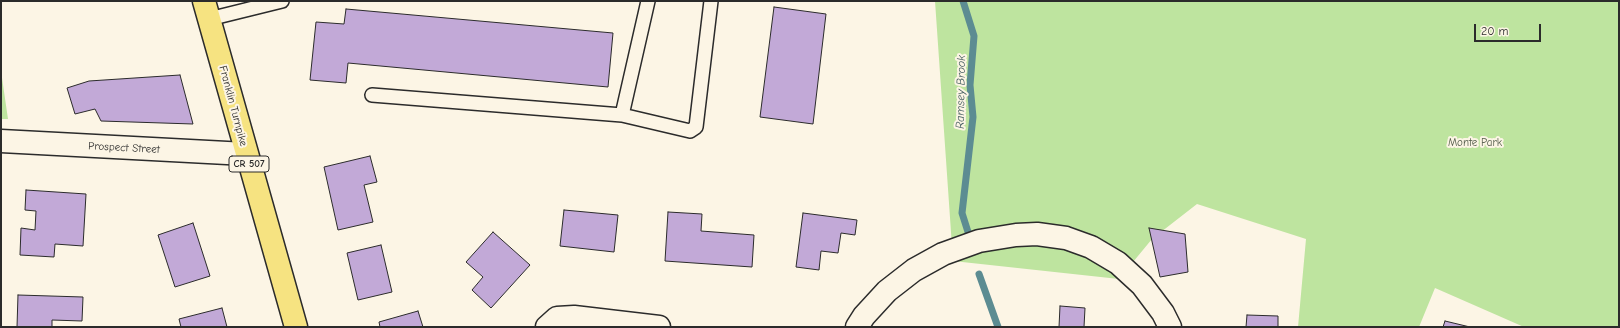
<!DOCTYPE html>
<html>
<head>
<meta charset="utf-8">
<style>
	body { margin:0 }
	#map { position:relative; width:1620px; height:328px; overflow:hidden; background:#fcf5e5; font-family:"Comic Neue",sans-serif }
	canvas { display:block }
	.frame { position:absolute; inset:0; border:2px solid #2b2b2b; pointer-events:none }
	.scale { position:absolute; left:1474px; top:24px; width:67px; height:18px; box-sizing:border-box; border:2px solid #2b2b2b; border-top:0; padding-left:5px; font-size:12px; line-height:14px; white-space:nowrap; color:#2b2b2b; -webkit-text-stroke:3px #fcf5e5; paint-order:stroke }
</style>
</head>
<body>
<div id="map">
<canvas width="1620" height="328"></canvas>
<div class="frame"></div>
<div class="scale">20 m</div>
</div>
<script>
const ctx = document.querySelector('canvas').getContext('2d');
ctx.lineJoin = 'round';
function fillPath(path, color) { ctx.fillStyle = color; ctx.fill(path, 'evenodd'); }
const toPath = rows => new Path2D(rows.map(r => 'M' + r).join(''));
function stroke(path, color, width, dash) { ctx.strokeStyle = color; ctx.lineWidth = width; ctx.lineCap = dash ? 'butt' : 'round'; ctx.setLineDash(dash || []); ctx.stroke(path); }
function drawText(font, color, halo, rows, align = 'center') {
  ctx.font = font + ' "Comic Neue",sans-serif'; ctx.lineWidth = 4; ctx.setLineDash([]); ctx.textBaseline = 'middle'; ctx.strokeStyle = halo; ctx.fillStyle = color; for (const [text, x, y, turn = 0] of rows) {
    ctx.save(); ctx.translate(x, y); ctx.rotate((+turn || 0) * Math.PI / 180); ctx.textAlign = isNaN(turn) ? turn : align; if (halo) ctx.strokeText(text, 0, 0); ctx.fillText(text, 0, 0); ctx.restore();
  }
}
fillPath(toPath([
	[935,1,1619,1,1619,327,1524,327,1435,288,1419,327,1298,327,1306,239,1197,204,1152,239,1119,279,953,261],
	[1,71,8,119,1,119]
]), '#bee49f');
stroke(toPath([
	[963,1,974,36,970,85,973,117,962,213,968,232],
	[979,274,998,327]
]), '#5c8c92', 7);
const building = toPath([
	[774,7,826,14,813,124,760,117,774,7],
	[346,9,613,33,608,87,348,63,346,83,310,80,316,22,344,24,346,9],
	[180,75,193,124,101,121,95,109,75,114,67,88,89,81,180,75],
	[370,156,377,182,364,185,373,222,338,230,324,167,370,156],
	[26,190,86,194,83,246,55,244,54,257,20,255,21,228,35,230,36,211,25,210,26,190],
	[564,210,618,215,614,252,560,246,564,210],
	[668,212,702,214,701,231,754,235,752,267,665,261,668,212],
	[803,213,857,220,855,235,841,233,838,253,821,251,819,270,796,267,803,213],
	[193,223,210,276,175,287,158,235,193,223],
	[1149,228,1185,234,1188,272,1160,277,1149,228],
	[493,232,530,265,491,308,472,290,483,277,466,262,493,232],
	[381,245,392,292,358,300,347,253,381,245],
	[18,295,83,297,82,321,52,320,52,327,17,327,18,295],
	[1060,306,1085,308,1084,327,1059,327,1060,306],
	[222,308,227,327,181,327,179,319,222,308],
	[418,311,423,327,380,327,379,322,418,311],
	[1247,315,1278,316,1278,327,1246,327,1247,315],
	[1445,321,1470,327,1443,327,1445,321]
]);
fillPath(building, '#c2a9d7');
stroke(building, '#2b2b2b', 1);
const service = toPath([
	[209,19,282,1],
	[372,95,622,115,648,1],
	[622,115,690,131,696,127,711,1]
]);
const minor = toPath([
	[1,141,246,154],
	[547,327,557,318,574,317,659,327],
	[857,327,864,316,887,291,914,270,943,254,979,241,1016,235,1037,234,1066,238,1091,247,1118,263,1142,285,1163,313,1170,327]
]);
const primary = toPath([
	[204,1,296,327]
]);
stroke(service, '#2b2b2b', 16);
stroke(minor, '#2b2b2b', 25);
stroke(primary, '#2b2b2b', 25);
stroke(service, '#fcf5e5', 13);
stroke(minor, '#fcf5e5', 22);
stroke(primary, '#f6e381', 22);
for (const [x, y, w] of [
	[249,164,40]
]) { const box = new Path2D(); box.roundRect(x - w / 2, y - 8, w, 16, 3); ctx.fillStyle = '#fcf5e5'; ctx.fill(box); stroke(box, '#2b2b2b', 1); }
drawText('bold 10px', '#2b2b2b', null, [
	["CR 507",249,164]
]);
drawText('11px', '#2b2b2b', '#fcf5e5', [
	["Franklin Turnpike",233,106,75],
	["Prospect Street",124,148,3]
]);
drawText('11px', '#505948', '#fcf5e5', [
	["Monte Park",1475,143]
]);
drawText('italic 12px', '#435b5f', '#fcf5e5', [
	["Ramsey Brook",961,92,-89]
]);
</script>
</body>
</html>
